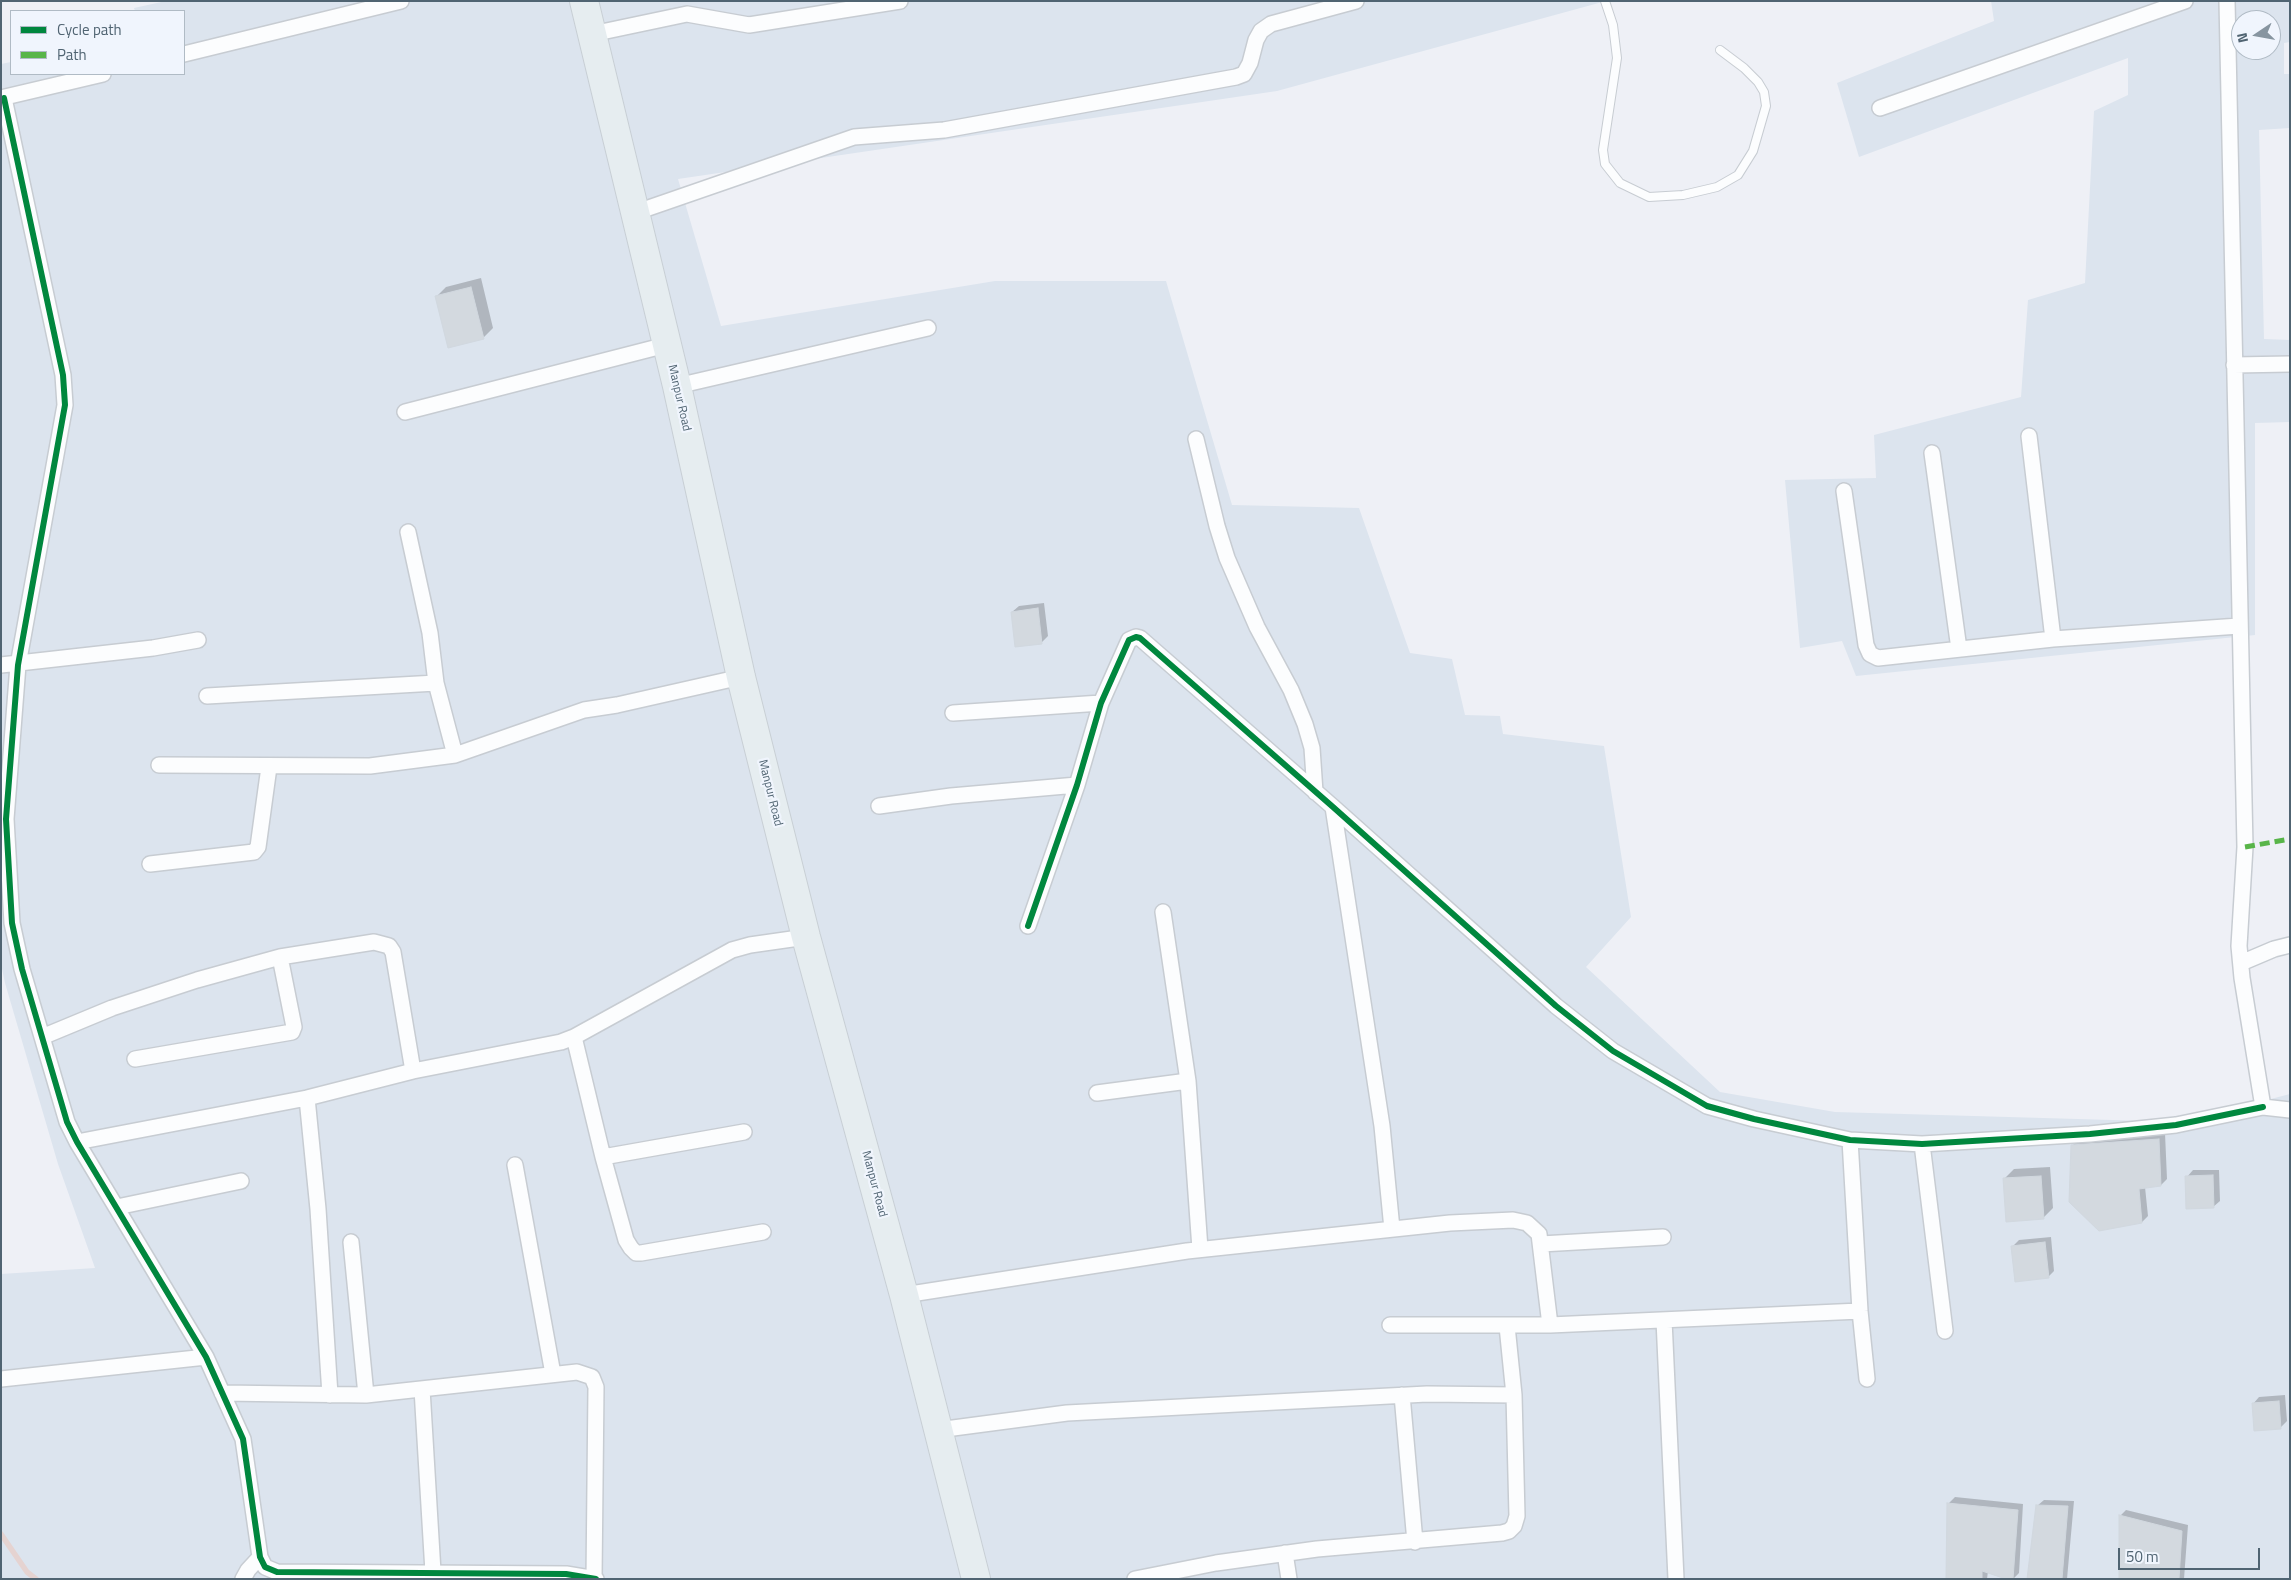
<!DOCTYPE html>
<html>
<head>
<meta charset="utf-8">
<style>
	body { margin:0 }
	#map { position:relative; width:2291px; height:1580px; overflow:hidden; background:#eef0f6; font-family:"Titillium Web",sans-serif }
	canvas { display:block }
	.frame { position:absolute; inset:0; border:2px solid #506472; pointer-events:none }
	.legend { position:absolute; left:10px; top:10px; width:175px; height:65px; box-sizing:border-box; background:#f0f5fd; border:1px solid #b0bbc5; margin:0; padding:6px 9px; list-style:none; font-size:15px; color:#506472 }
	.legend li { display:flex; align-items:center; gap:10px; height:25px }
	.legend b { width:25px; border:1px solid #b0bbc5 }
	.north { position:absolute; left:2231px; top:10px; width:50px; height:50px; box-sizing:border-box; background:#f0f5fd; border:1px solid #b0bbc5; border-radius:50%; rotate:258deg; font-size:14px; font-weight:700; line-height:20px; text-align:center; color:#506472 }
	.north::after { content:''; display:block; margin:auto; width:18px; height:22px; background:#8795a0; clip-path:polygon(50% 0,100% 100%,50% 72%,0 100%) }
	.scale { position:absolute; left:2118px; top:1548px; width:142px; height:22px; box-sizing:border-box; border:2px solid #506472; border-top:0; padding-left:6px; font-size:15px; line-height:18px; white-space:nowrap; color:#506472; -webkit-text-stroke:4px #f0f5fd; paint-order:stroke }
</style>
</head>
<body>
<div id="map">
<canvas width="2291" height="1580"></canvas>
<div class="frame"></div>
<ul class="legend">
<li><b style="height:6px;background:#00873e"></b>Cycle path</li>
<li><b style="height:6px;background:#58b549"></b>Path</li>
</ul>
<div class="north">N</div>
<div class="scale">50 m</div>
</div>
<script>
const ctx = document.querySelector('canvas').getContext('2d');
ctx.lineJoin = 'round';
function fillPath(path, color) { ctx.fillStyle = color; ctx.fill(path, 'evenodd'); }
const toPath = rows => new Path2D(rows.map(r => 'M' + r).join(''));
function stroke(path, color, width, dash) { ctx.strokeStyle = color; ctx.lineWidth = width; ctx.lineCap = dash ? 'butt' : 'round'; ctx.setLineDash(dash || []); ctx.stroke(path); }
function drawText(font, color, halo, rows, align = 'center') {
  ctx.font = font + ' "Titillium Web",sans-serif'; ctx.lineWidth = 4.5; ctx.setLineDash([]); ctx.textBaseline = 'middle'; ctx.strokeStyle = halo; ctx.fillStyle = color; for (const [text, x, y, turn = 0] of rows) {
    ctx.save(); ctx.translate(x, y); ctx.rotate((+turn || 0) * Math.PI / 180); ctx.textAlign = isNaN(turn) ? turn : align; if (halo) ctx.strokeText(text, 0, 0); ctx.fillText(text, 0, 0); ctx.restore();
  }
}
fillPath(toPath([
	[166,1,1606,1,1277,91,678,179,721,326,995,281,1166,281,1232,505,1359,508,1410,653,1452,659,1465,715,1500,716,1503,734,1604,746,1631,917,1586,967,1720,1092,1835,1112,2182,1122,2290,1094,2290,1579,1,1579,1,1274,95,1268,58,1164,5,983,1,964,1,64,11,62,11,74,184,74,184,11,135,11,134,8],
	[1991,1,2290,1,2290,42,2284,43,2284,74,2290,74,2290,128,2259,130,2264,339,2290,340,2290,422,2255,423,2255,635,1856,676,1842,641,1800,648,1785,480,1876,478,1874,435,2021,397,2028,300,2085,283,2094,111,2128,95,2128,58,1859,157,1837,83,1994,21],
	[2241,20,2271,20,2271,50,2241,50]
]), '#dce4ee');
fillPath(toPath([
	[481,278,493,328,483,338,437,296,446,287],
	[1044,603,1048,636,1042,642,1012,612,1019,606],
	[2165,1133,2167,1179,2161,1185,2145,1187,2148,1216,2142,1222,2072,1146,2078,1140],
	[2050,1167,2053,1208,2043,1218,2004,1179,2014,1169],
	[2193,1170,2219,1170,2220,1201,2213,1207,2187,1177],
	[2051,1237,2054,1271,2048,1277,2013,1246,2019,1240],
	[2285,1395,2287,1421,2281,1427,2253,1404,2259,1397],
	[1955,1497,2023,1504,2019,1573,2013,1579,1988,1571,1987,1579,1947,1579,1949,1503],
	[2044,1500,2074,1501,2067,1579,2028,1579,2037,1506],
	[2126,1510,2188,1525,2184,1579,2120,1579,2120,1516]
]), '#0003');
stroke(toPath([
	[1,1534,27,1572,36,1579]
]), '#e5d3d1', 5.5);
const building = toPath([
	[471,287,484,339,448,348,435,296,471,287],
	[1038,608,1042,644,1015,647,1011,612,1038,608],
	[2159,1139,2161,1186,2139,1189,2142,1223,2099,1231,2069,1202,2071,1145,2159,1139],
	[2213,1175,2214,1208,2186,1209,2185,1176,2213,1175],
	[2041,1176,2044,1219,2006,1222,2003,1178,2041,1176],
	[2045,1242,2049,1278,2015,1282,2011,1246,2045,1242],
	[2279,1401,2281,1429,2254,1431,2252,1403,2279,1401],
	[1947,1503,2018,1510,2013,1579,2006,1579,1982,1571,1982,1579,1946,1579,1947,1503],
	[2036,1505,2068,1506,2062,1579,2027,1579,2036,1505],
	[2119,1515,2182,1531,2179,1579,2119,1579,2119,1515]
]);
fillPath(building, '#d3d9df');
stroke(building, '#d1d8df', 1);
const lane = toPath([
	[1605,1,1613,25,1617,58,1603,150,1605,164,1620,183,1649,197,1683,195,1717,187,1738,175,1753,151,1766,106,1764,92,1758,82,1744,68,1720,50]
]);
const street = toPath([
	[2227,1,2245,847,2239,946,2242,978,2263,1107,2290,1110],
	[592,34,687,14,749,25,900,1],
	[184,54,401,1],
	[1,98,103,74],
	[4,98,63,375,65,405,18,665,6,819,12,923,22,969,67,1122,77,1142,206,1357,243,1439,260,1557,265,1567,277,1572,566,1574,596,1579],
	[1880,108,2185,1],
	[634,213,854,137,944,130,1236,77,1244,74,1250,63,1256,40,1261,31,1271,24,1356,1],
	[2234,365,2290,364],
	[677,386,928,328],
	[405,412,666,345],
	[2029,436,2053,639],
	[1196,439,1217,526,1227,558,1257,627,1291,690,1305,724,1312,748,1315,792],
	[1932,453,1959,649],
	[1844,491,1866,645,1870,654,1878,658,2053,639,2239,626],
	[408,532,430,633,436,683,455,755],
	[1,665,153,648,198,640],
	[207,696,436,683],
	[953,713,1101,703],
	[159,765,370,766,455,755,584,710,617,705,741,677],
	[879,806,951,796,1077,785],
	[1333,807,1382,1126,1392,1229],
	[150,864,254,852,258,847,269,767],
	[1163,912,1188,1081,1200,1249],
	[1028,926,1077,785,1101,703,1129,640,1136,637,1140,638,1333,807,1556,1006,1613,1051,1707,1106,1754,1119,1850,1140,1922,1144,2090,1134,2176,1125,2263,1107],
	[2241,963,2274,949,2290,945],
	[42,1037,112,1008,197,980,280,957,374,942,389,946,393,952,413,1071],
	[574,1037,603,1157,626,1240,631,1248,636,1253,641,1253,763,1232],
	[135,1059,292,1032,294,1027,280,957],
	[1097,1093,1188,1081],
	[307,1098,318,1209,330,1395],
	[1850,1140,1860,1311,1867,1379],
	[77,1142,307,1098,413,1071,561,1042,574,1037,732,950,750,945,806,937],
	[1922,1144,1945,1331],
	[603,1157,744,1132],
	[515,1165,553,1374],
	[117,1207,241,1181],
	[351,1242,366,1395],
	[1541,1244,1663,1237],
	[904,1295,1187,1251,1450,1223,1513,1220,1527,1223,1539,1234,1550,1325],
	[1664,1320,1676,1579],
	[1390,1325,1550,1325,1860,1311],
	[1,1379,206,1357],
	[422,1389,433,1572],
	[222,1393,366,1395,577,1372,592,1377,596,1387,594,1579],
	[1402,1395,1415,1542],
	[938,1430,1067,1413,1427,1394,1514,1395],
	[1285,1553,1289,1579],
	[243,1579,248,1570,260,1557],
	[1135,1579,1216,1563,1317,1549,1502,1533,1509,1531,1514,1526,1517,1516,1514,1395,1507,1326]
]);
const highway = toPath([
	[584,1,677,386,741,677,806,937,904,1295,976,1579]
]);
stroke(lane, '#c7ccd2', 10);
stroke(street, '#c7ccd2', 18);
stroke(highway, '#c8cfd5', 30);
stroke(lane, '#fcfdfe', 8);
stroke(street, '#fcfdfe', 15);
stroke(highway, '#e6edf0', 28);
stroke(toPath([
	[2245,847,2290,839]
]), '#58b549', 5, [10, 5]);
stroke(toPath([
	[4,98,63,375,65,405,18,665,6,819,12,923,22,969,67,1122,77,1142,206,1357,243,1439,260,1557,265,1567,277,1572,566,1574,596,1579],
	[1028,926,1077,785,1101,703,1129,640,1136,637,1140,638,1333,807,1556,1006,1613,1051,1707,1106,1754,1119,1850,1140,1922,1144,2090,1134,2176,1125,2263,1107]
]), '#00873e', 6);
drawText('12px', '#506472', '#f0f5fd', [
	["Manpur Road",679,398,77],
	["Manpur Road",770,793,76],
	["Manpur Road",874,1184,75]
]);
</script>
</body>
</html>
